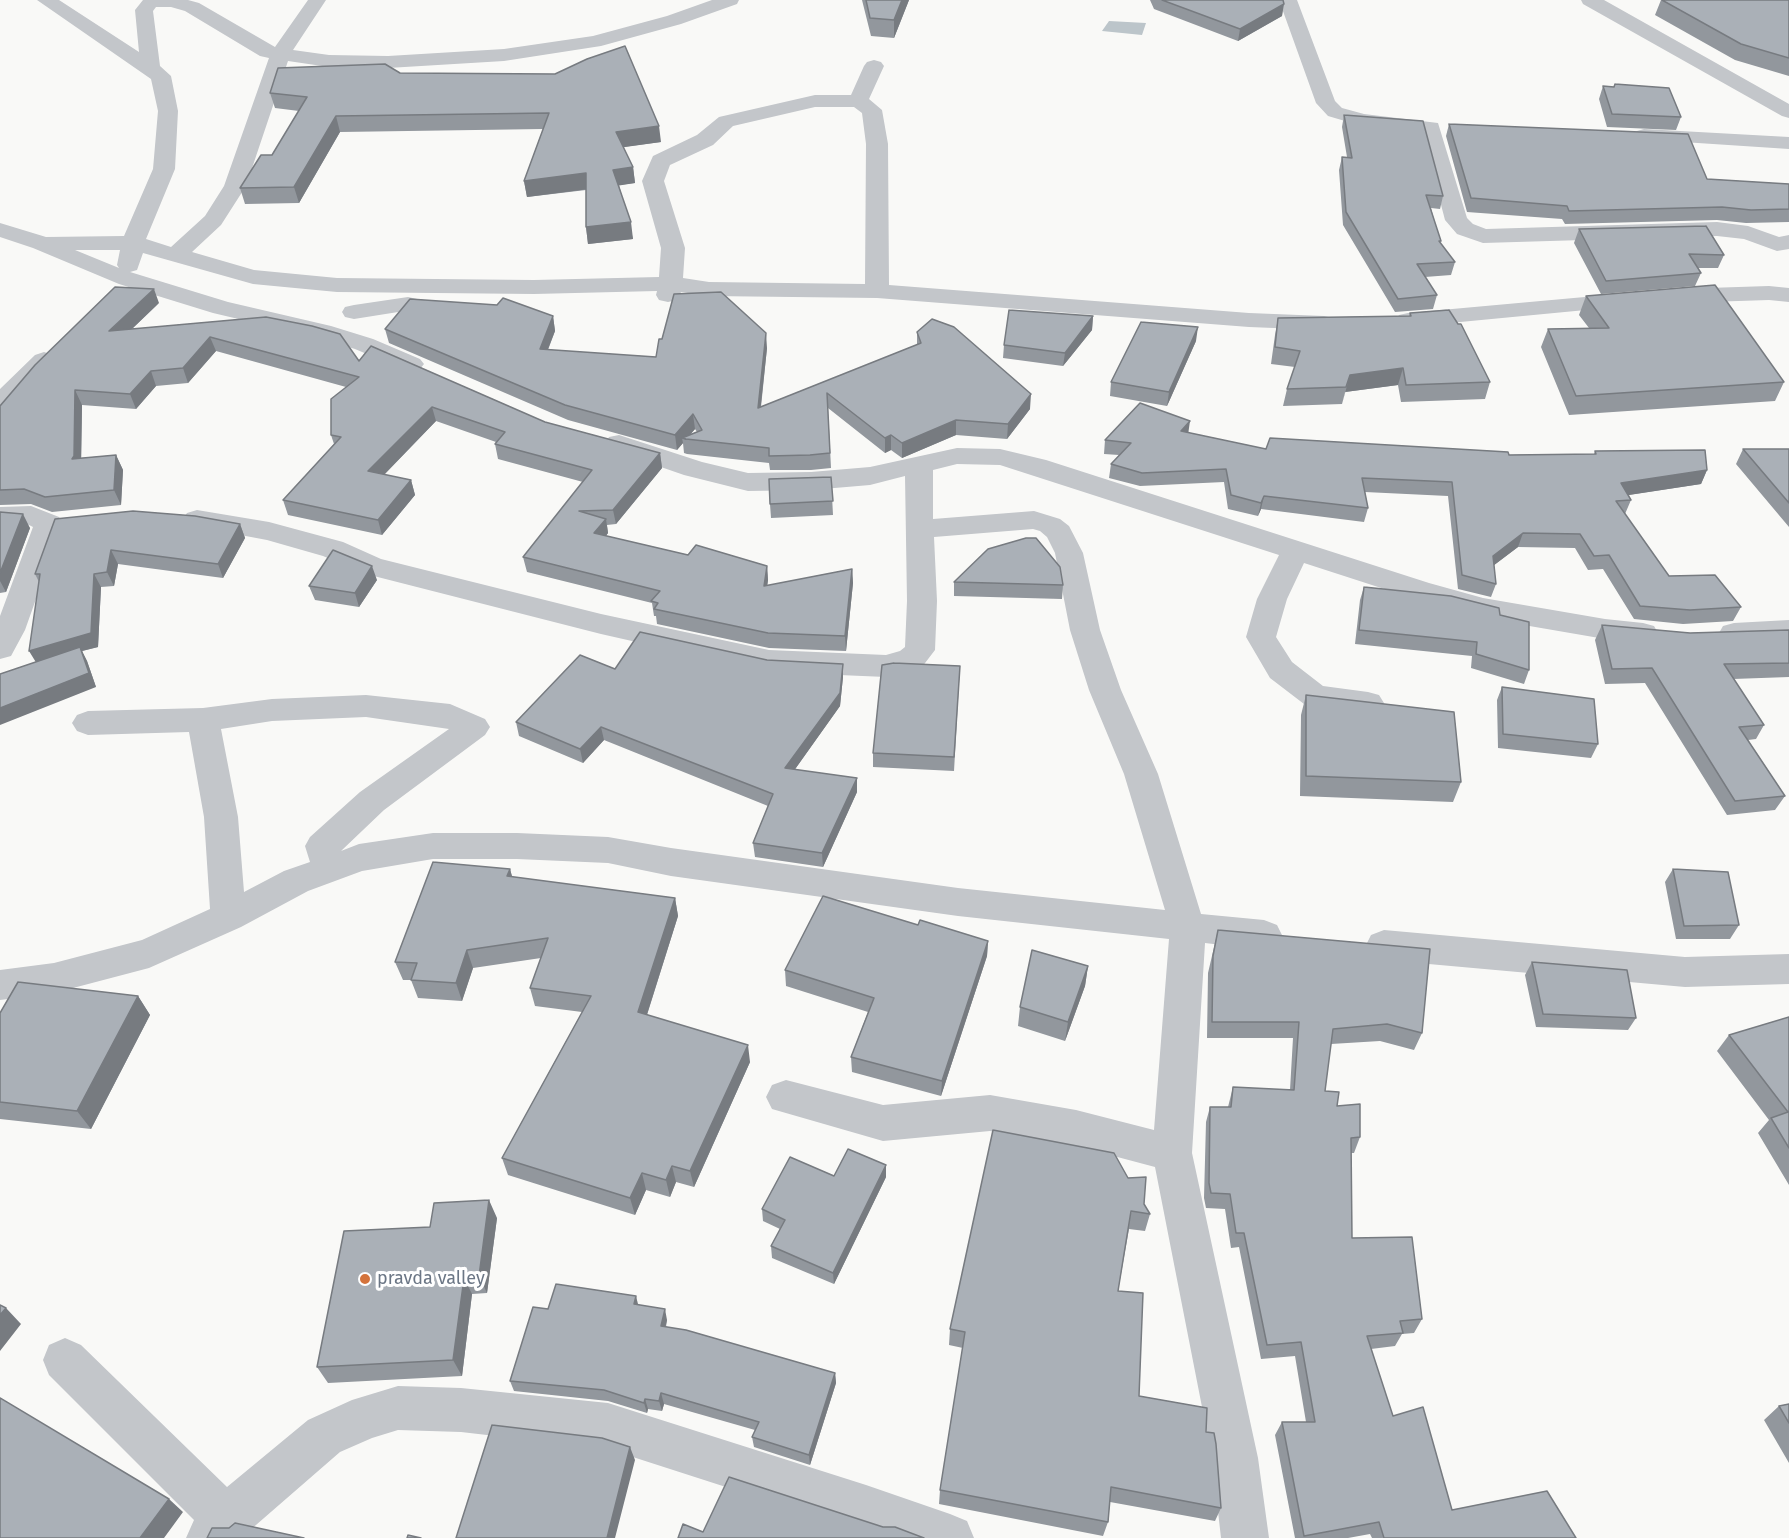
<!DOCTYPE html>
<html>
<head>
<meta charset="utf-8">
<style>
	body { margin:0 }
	canvas { display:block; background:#f9f9f7 }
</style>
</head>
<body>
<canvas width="1789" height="1538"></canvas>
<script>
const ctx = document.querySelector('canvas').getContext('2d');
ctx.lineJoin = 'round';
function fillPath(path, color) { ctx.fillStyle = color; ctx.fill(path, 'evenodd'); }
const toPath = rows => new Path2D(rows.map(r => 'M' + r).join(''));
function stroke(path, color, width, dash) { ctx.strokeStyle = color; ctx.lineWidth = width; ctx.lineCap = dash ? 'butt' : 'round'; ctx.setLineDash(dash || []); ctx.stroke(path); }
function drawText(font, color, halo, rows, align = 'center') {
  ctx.font = font + ' "Fira Sans",sans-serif'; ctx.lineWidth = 6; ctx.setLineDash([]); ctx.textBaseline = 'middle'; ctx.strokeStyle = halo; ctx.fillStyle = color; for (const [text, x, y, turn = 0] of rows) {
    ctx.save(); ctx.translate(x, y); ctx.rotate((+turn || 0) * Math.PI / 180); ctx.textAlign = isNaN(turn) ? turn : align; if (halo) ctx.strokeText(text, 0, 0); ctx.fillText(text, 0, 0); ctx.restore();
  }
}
fillPath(toPath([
	[1109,21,1146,23,1142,35,1102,31]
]), '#bcc5ca');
fillPath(toPath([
	[37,0,59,0,139,52,135,10,143,0,188,0,199,3,275,47,308,0,326,0,293,50,329,55,388,56,504,49,593,36,667,16,712,0,739,0,737,4,681,24,601,46,504,61,388,68,329,67,288,61,246,186,221,225,192,252,254,270,337,278,534,280,659,277,661,248,642,181,653,156,697,135,719,117,815,95,851,95,864,66,867,62,874,60,881,62,884,66,869,99,882,110,888,144,889,285,1249,313,1324,316,1333,318,1336,323,1333,328,1324,330,1249,327,877,298,709,296,681,292,677,300,668,302,659,300,656,295,657,291,534,294,337,292,253,284,143,253,137,270,130,272,228,302,331,326,373,339,420,359,424,364,420,369,411,372,402,369,355,349,315,337,213,313,119,284,33,248,0,237,0,223,46,237,124,236,153,169,158,111,151,79,37,0],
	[156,7,171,7,185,11,260,56,269,58,224,186,205,216,171,247,146,239,175,169,178,111,171,76,160,66,153,11,156,7],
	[815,107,854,107,862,113,866,144,865,284,709,282,683,278,685,248,664,181,670,165,713,145,733,126,815,107],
	[75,250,120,250,117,265,119,268,75,250],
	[1279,0,1297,0,1335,101,1342,108,1364,114,1438,123,1467,218,1473,224,1486,229,1717,222,1748,226,1779,237,1789,235,1789,249,1777,251,1744,239,1717,236,1483,243,1457,234,1445,220,1422,132,1362,126,1328,116,1316,103,1279,0],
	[1581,0,1604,0,1789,104,1789,118,1782,116,1583,4,1581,0],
	[1644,129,1789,137,1789,149,1637,139,1633,135,1637,131,1644,129],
	[1769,286,1789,288,1789,302,1769,300,1677,303,1668,301,1665,296,1668,291,1677,289,1769,286],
	[1629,293,1638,295,1641,300,1638,305,1408,327,1399,325,1396,320,1399,315,1408,313,1629,293],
	[408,297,417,299,420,304,417,309,354,319,345,317,342,312,345,307,354,305,408,297],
	[44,352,53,355,57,360,53,365,19,400,0,406,0,389,35,355,44,352],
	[619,435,702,462,748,473,811,472,870,467,957,448,1000,449,1046,460,1429,583,1483,598,1605,619,1643,623,1654,626,1658,633,1654,640,1643,643,1605,639,1483,618,1409,597,1304,563,1287,599,1276,637,1292,662,1323,686,1368,692,1379,695,1384,703,1379,711,1368,714,1315,707,1304,704,1270,678,1246,637,1257,599,1279,555,1000,465,957,464,933,470,933,519,1034,511,1060,519,1069,526,1083,553,1100,630,1121,690,1158,774,1201,914,1264,920,1277,925,1282,935,1277,945,1264,950,1205,943,1192,1153,1258,1458,1269,1538,1221,1538,1212,1458,1155,1167,1076,1146,990,1131,883,1141,772,1109,766,1097,772,1085,786,1080,883,1105,990,1095,1076,1110,1154,1130,1169,939,958,916,671,876,608,863,517,859,433,859,362,871,308,891,241,927,149,968,54,993,0,1000,0,970,54,963,142,940,210,909,204,817,189,732,88,735,77,731,72,723,77,715,88,711,203,708,272,699,366,695,450,704,485,719,490,727,485,735,384,810,341,851,359,844,433,833,517,833,608,837,671,848,958,888,1165,910,1124,774,1089,690,1070,630,1055,553,1047,537,1040,531,1033,529,934,537,937,601,935,650,922,667,886,677,769,672,601,634,362,573,323,556,267,540,187,525,183,519,187,513,197,510,269,522,343,542,381,559,601,614,769,650,886,655,900,651,905,647,907,601,905,476,870,485,811,490,748,491,684,475,609,449,606,443,609,437,619,435],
	[366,717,449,729,360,792,310,837,305,846,310,862,284,871,244,892,238,817,221,729,272,721,366,717],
	[31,506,59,517,63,523,25,630,11,656,0,659,0,616,33,527,27,524,0,525,0,507,31,506],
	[1789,620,1789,640,1734,643,1723,640,1719,633,1723,626,1734,623,1789,620],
	[1384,930,1685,957,1789,954,1789,984,1685,987,1384,960,1371,955,1366,945,1371,935,1384,930],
	[65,1338,81,1345,227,1487,308,1420,352,1400,398,1386,461,1388,608,1403,866,1485,950,1514,967,1521,974,1538,884,1538,608,1449,461,1432,398,1430,372,1438,340,1452,241,1538,186,1538,194,1520,49,1375,43,1360,49,1345,65,1338]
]), '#c3c6ca');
fillPath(toPath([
	[862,0,909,0,894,38,871,36],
	[1150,0,1283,0,1282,16,1238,41,1154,9],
	[1661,0,1789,0,1789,76,1735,60,1655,15],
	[400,73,661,142,623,147,633,167,635,183,619,185,633,239,588,244,586,227,586,190,527,197,524,181,543,129,340,132,299,203,245,204,240,188,272,155,299,111,275,108,270,93],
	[1603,86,1614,87,1681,117,1676,130,1607,127,1599,99],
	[1344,115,1443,196,1440,209,1431,208,1440,243,1455,262,1451,275,1425,277,1437,295,1433,309,1395,312,1343,225,1339,170,1342,157,1347,157,1342,127],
	[1449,124,1707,179,1789,184,1789,222,1746,223,1717,220,1565,224,1562,219,1467,212,1446,136],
	[1579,229,1724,255,1718,268,1698,268,1701,273,1695,286,1601,294,1574,243],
	[1586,296,1784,382,1775,401,1569,415,1541,347,1548,329,1589,328,1579,315],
	[159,303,132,329,266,317,359,361,545,422,660,453,662,468,616,524,607,525,608,533,606,536,688,555,767,566,768,580,767,586,852,569,853,583,846,651,769,648,657,624,656,616,654,616,652,603,527,572,523,557,583,482,498,459,495,444,496,442,436,421,384,475,411,480,415,495,382,535,288,515,283,500,334,444,331,435,346,387,216,351,188,383,156,386,136,409,82,405,81,458,116,455,123,470,121,505,52,512,31,504,0,505,0,406],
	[1410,313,1490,382,1485,399,1401,402,1398,385,1345,392,1342,404,1283,406,1287,389,1295,367,1271,364,1275,335,1278,318,1409,316],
	[553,316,555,331,548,350,656,357,767,348,761,407,917,345,917,332,1030,409,1007,439,956,435,902,458,891,450,885,453,828,408,831,468,811,470,770,470,769,463,687,454,684,453,683,443,677,450,568,420,389,343,385,329],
	[695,429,697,432,690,434],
	[1093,316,1092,330,1063,366,1003,358,1004,345],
	[1196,341,1167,406,1110,396,1111,382],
	[1188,433,1266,449,1509,455,1594,454,1595,451,1707,470,1701,484,1628,495,1631,500,1625,514,1669,576,1741,607,1733,621,1683,624,1634,619,1603,569,1588,570,1575,548,1518,547,1494,565,1496,584,1491,597,1458,589,1448,496,1365,492,1368,508,1364,522,1261,509,1258,516,1228,509,1224,482,1140,486,1109,478,1111,464,1119,455,1104,454,1105,440],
	[1743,449,1789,449,1789,527,1736,464],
	[831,477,833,515,771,518,770,504],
	[0,512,30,528,6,592,0,593],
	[55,519,240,524,245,538,223,578,118,564,114,586,101,587,98,647,82,651,87,661,96,687,36,662,39,582,35,574],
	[377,580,359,607,315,600,309,586],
	[954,582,1063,585,1062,599,954,596],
	[1364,587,1500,615,1529,670,1524,684,1471,668,1472,656,1355,644,1360,600],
	[1602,625,1690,633,1789,630,1789,677,1733,679,1764,725,1756,739,1748,740,1785,796,1775,810,1727,815,1645,683,1605,684,1595,640],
	[767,660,843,664,843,677,840,706,795,769,857,792,823,867,755,857,753,843,768,806,604,740,583,763,519,736,516,722,615,669],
	[960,666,954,771,873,767,873,753],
	[1502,687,1598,744,1591,758,1498,748,1497,700],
	[1306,695,1461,782,1453,802,1300,796,1301,715],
	[510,869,512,877,675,898,678,916,647,1015,750,1062,694,1187,676,1182,670,1197,646,1190,635,1215,508,1175,502,1158,582,1012,535,1006,530,988,541,958,473,968,462,1001,418,998,411,980,403,980,395,962],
	[1673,869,1739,925,1730,939,1676,939,1665,882],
	[918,925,988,941,987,956,941,1096,852,1072,851,1057,868,1012,786,986,785,970],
	[1218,930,1422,1033,1414,1050,1380,1041,1331,1044,1325,1091,1360,1137,1354,1153,1351,1153,1352,1238,1422,1319,1414,1333,1402,1334,1395,1346,1371,1349,1393,1416,1452,1510,1576,1538,1372,1538,1370,1534,1348,1538,1295,1538,1275,1435,1282,1422,1306,1422,1295,1356,1261,1359,1239,1247,1231,1248,1225,1209,1206,1208,1204,1198,1206,1122,1210,1107,1228,1107,1233,1087,1290,1090,1293,1038,1207,1038,1208,973],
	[1532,962,1636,1018,1628,1030,1536,1027,1525,975],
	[1088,966,1085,986,1065,1041,1018,1026,1020,1007],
	[138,996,150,1015,91,1129,0,1119,0,1013],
	[1789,1017,1789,1185,1758,1133,1769,1120,1717,1051,1729,1035],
	[886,1165,886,1177,834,1284,772,1258,771,1246,780,1229,763,1221,762,1209,834,1176],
	[1144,1204,1150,1214,1145,1231,1129,1229,1118,1291,1139,1396,1206,1432,1221,1508,1215,1521,1110,1502,1108,1522,1103,1536,939,1504,940,1490,963,1348,949,1345,950,1329],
	[497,1218,487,1293,472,1294,462,1376,328,1383,317,1367,430,1227],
	[639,1305,667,1320,666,1327,835,1373,836,1383,810,1465,754,1447,752,1437,755,1430,664,1404,662,1411,648,1409,647,1413,608,1401,514,1391,510,1381,548,1309],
	[1789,1404,1789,1463,1764,1420,1779,1406]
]), '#92979d');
fillPath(toPath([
	[902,0,909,0,894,38,894,20],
	[1284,4,1282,16,1238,41,1240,29],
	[336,116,340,132,299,203,294,187],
	[659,126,661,142,618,148,616,132],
	[633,167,635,183,616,186,613,170],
	[586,173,589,189,527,197,524,181],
	[631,222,633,239,588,244,586,227],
	[154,289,159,303,115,345,109,331],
	[553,316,555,331,542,364,540,349],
	[1093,316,1092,330,1063,366,1065,353],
	[1198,327,1196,341,1167,406,1169,392],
	[766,333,767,348,759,422,758,408],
	[210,337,216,351,188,383,183,368],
	[1403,368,1398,385,1345,392,1342,404,1350,375],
	[151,371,156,386,136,409,130,394],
	[75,390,82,405,81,471,72,459],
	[1031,394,1030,409,1007,439,1008,424],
	[432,407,436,421,373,486,368,471],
	[693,414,695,429,686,440,682,438,683,443,677,450,675,435],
	[956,420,956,435,902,458,902,443],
	[1190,421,1188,435,1181,431],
	[891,435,891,450,885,453,885,438],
	[660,453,662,468,616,524,613,510],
	[116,455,123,470,121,505,114,490],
	[1707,470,1701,484,1616,497,1621,483],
	[411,480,415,495,382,535,378,520],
	[1264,496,1261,509,1258,516,1261,503],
	[23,514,30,528,6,592,0,581,0,573],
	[606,519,608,533,597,547,594,533],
	[240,524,245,538,223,578,218,564],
	[1523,533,1518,547,1489,569,1493,556],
	[111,550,118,564,114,586,107,572],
	[372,566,377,580,359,607,355,593],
	[767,566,768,580,765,601,764,586],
	[852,569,853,583,846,651,845,636],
	[94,574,101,587,98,647,82,651,87,661,96,687,0,725,0,708,37,664,29,651],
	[843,664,843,677,840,706,786,782,785,768],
	[601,727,604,740,583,763,580,749],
	[857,778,857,792,823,867,822,853],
	[510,869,515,887,507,876],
	[675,898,678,916,642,1030,638,1012],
	[988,941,987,956,941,1096,942,1081],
	[467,950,473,968,462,1001,456,983],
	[1088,966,1085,986,1065,1041,1068,1022],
	[138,996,150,1015,91,1129,77,1111],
	[748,1045,750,1062,694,1187,690,1171],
	[886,1165,886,1177,834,1284,833,1273],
	[672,1166,676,1182,670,1197,666,1180],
	[642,1173,646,1190,635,1215,630,1198],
	[489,1200,497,1218,487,1293,479,1276],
	[464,1278,472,1294,462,1376,453,1360],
	[636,1296,639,1308,634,1304],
	[6,1308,21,1324,0,1351,0,1315],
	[665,1309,667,1320,663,1337,661,1326],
	[835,1373,836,1383,810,1465,809,1455],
	[661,1393,664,1404,662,1411,659,1401],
	[645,1399,648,1409,647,1413,644,1403],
	[630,1447,635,1460,615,1538,607,1538],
	[169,1499,183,1512,164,1538,140,1538]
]), '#777b80');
const building = toPath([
	[866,0,902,0,894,20,870,18,866,0],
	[1162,0,1283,0,1284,4,1240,29,1162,0],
	[1662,0,1789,0,1789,58,1741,44,1662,0],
	[625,46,659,126,616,132,633,167,613,170,631,222,586,227,586,173,524,181,549,113,336,116,294,187,240,188,261,155,272,155,307,97,270,93,278,68,385,64,400,73,555,74,587,59,625,46],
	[1615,84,1669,88,1681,117,1612,114,1603,86,1614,87,1615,84],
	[1344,115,1423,121,1443,196,1426,195,1441,241,1439,241,1455,262,1417,264,1437,295,1398,299,1346,212,1342,157,1352,158,1344,115],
	[1449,124,1688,134,1707,179,1789,184,1789,209,1751,210,1722,207,1569,211,1567,206,1471,198,1449,124],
	[1706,226,1724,255,1689,254,1701,273,1606,281,1579,229,1706,226],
	[1715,285,1784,382,1576,396,1548,329,1609,328,1586,296,1715,285],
	[115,287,154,289,109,331,266,317,312,326,340,334,359,361,371,346,545,422,660,453,613,510,579,511,606,519,594,533,688,555,696,545,767,566,764,586,852,569,845,636,768,633,654,609,658,603,651,601,660,591,523,557,592,470,495,444,505,432,432,407,368,471,411,480,378,520,283,500,341,437,331,435,331,399,359,377,210,337,183,368,151,371,130,394,75,390,74,456,72,459,116,455,114,490,45,497,24,489,0,490,0,406,35,365,115,287],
	[721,292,766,333,758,408,921,343,917,332,932,319,954,327,1031,394,1008,424,956,420,902,443,891,435,885,438,827,393,830,453,810,455,769,456,769,448,686,439,682,438,702,430,693,414,675,435,565,405,385,329,410,299,497,305,503,298,553,316,540,349,656,357,659,339,662,339,674,294,721,292],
	[1009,310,1093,316,1065,353,1004,345,1009,310],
	[1449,310,1458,324,1461,324,1490,382,1406,385,1403,368,1350,375,1346,387,1287,389,1300,351,1275,347,1278,318,1411,316,1410,313,1449,310],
	[1141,322,1198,327,1169,392,1111,382,1141,322],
	[1140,403,1190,421,1181,431,1266,449,1270,438,1508,452,1509,455,1596,454,1595,451,1705,450,1707,470,1621,483,1631,500,1616,501,1669,576,1715,575,1741,607,1690,610,1640,606,1609,555,1594,556,1580,534,1523,533,1493,556,1496,584,1462,575,1452,482,1362,478,1368,508,1264,496,1261,503,1231,495,1226,469,1142,473,1111,464,1131,443,1105,440,1140,403],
	[1743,449,1789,449,1789,503,1743,449],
	[831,477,833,501,770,504,769,479,831,477],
	[133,511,195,516,240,524,218,564,111,550,107,572,94,574,91,633,29,651,40,574,35,574,55,519,133,511],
	[0,512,23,514,0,573,0,512],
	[1026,538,1036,538,1060,567,1063,585,954,582,988,549,1026,538],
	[333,550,372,566,355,593,309,586,333,550],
	[1364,587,1451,596,1499,608,1500,615,1529,622,1529,670,1476,654,1477,642,1359,630,1364,587],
	[1602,625,1690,633,1789,630,1789,663,1724,664,1764,725,1739,727,1785,796,1735,801,1652,668,1612,669,1602,625],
	[640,632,767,660,843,664,840,693,785,768,857,778,822,853,753,843,773,794,601,727,580,749,516,722,580,655,615,669,640,632],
	[80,647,89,673,0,708,0,674,80,647],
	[894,663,960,666,954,757,873,753,882,665,894,663],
	[1502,687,1594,699,1598,744,1503,734,1502,687],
	[1306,695,1454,712,1461,782,1306,776,1306,695],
	[433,862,510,869,507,876,675,898,638,1012,748,1045,690,1171,672,1166,666,1180,642,1173,630,1198,502,1158,591,996,530,988,548,938,467,950,456,983,411,980,417,963,395,962,433,862],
	[1673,869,1728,872,1739,925,1684,926,1673,869],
	[823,896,918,925,920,920,988,941,942,1081,851,1057,874,998,785,970,823,896],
	[1218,930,1430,949,1422,1033,1387,1024,1333,1029,1325,1091,1339,1092,1337,1106,1360,1104,1360,1137,1351,1138,1352,1238,1412,1237,1422,1319,1400,1321,1403,1333,1367,1336,1393,1416,1423,1407,1452,1510,1547,1491,1576,1538,1384,1538,1379,1522,1304,1536,1282,1422,1315,1422,1301,1342,1267,1345,1244,1233,1236,1233,1230,1194,1211,1193,1209,1183,1210,1107,1231,1107,1233,1087,1294,1090,1299,1022,1212,1022,1213,956,1218,930],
	[1032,950,1088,966,1068,1022,1020,1007,1032,950],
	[1532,962,1627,970,1636,1018,1543,1014,1532,962],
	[18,982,138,996,77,1111,0,1102,0,1013,18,982],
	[1789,1017,1789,1148,1771,1118,1788,1112,1729,1035,1789,1017],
	[993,1130,1114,1153,1128,1178,1146,1177,1144,1204,1150,1214,1131,1211,1118,1291,1143,1293,1139,1396,1207,1408,1206,1432,1214,1433,1216,1444,1221,1508,1111,1487,1108,1522,940,1490,965,1332,950,1329,993,1130],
	[848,1149,886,1165,833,1273,771,1246,785,1220,762,1209,790,1157,834,1176,848,1149],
	[489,1200,479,1276,464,1278,453,1360,317,1367,344,1231,430,1227,434,1203,489,1200],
	[556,1284,636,1296,634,1304,665,1309,661,1326,686,1330,835,1373,809,1455,752,1437,759,1422,661,1393,659,1401,645,1399,644,1403,604,1390,510,1381,533,1307,548,1309,556,1284],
	[0,1305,6,1308,0,1315,0,1305],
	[0,1398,169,1499,140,1538,0,1538,0,1398],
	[1789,1404,1789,1423,1779,1406,1789,1404],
	[492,1425,602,1438,630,1447,607,1538,456,1538,492,1425],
	[729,1477,883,1527,895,1527,924,1538,678,1538,683,1524,703,1532,729,1477],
	[235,1523,304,1538,207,1538,212,1528,229,1528,235,1523],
	[408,1535,421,1538,407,1538,408,1535]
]);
fillPath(building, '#aab0b7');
stroke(building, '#777b80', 1.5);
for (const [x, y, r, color] of [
	[365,1279,6,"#d4733c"]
]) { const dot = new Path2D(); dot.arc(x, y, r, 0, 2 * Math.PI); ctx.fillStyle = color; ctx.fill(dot); stroke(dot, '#fff', 2); }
drawText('18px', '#6b7685', '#fff', [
	["pravda valley",377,1279]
], 'left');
</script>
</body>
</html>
